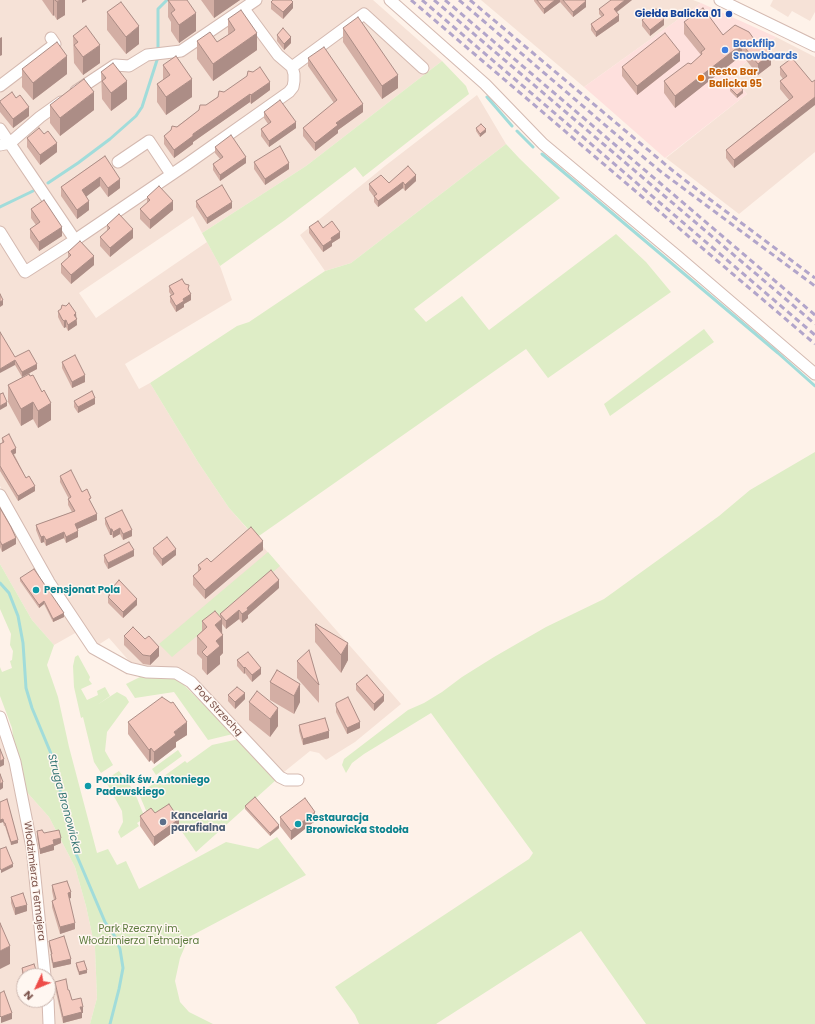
<!DOCTYPE html>
<html>
<head>
<meta charset="utf-8">
<style>
	body { margin:0 }
	#map { position:relative; width:815px; height:1024px; overflow:hidden; background:#fef2e9; font-family:Poppins,sans-serif }
	canvas { display:block }
	.north { position:absolute; left:16px; top:968px; width:40px; height:40px; box-sizing:border-box; background:#fff7f1; border:1px solid #cab5ae; border-radius:50%; rotate:226deg; font-size:11px; font-weight:700; line-height:16px; text-align:center; color:#7b524a }
	.north::after { content:''; display:block; margin:auto; width:14px; height:18px; background:#ee4c48; clip-path:polygon(50% 0,100% 100%,50% 72%,0 100%) }
</style>
</head>
<body>
<div id="map">
<canvas width="815" height="1024"></canvas>
<div class="north">N</div>
</div>
<script>
const ctx = document.querySelector('canvas').getContext('2d');
ctx.lineJoin = 'round';
function fillPath(path, color) { ctx.fillStyle = color; ctx.fill(path, 'evenodd'); }
const toPath = rows => new Path2D(rows.map(r => 'M' + r).join(''));
function stroke(path, color, width, dash) { ctx.strokeStyle = color; ctx.lineWidth = width; ctx.lineCap = dash ? 'butt' : 'round'; ctx.setLineDash(dash || []); ctx.stroke(path); }
function drawText(font, color, halo, rows, align = 'center') {
  ctx.font = font + ' Poppins,sans-serif'; ctx.lineWidth = 3; ctx.setLineDash([]); ctx.textBaseline = 'middle'; ctx.strokeStyle = halo; ctx.fillStyle = color; for (const [text, x, y, turn = 0] of rows) {
    ctx.save(); ctx.translate(x, y); ctx.rotate((+turn || 0) * Math.PI / 180); ctx.textAlign = isNaN(turn) ? turn : align; if (halo) ctx.strokeText(text, 0, 0); ctx.fillText(text, 0, 0); ctx.restore();
  }
}
fillPath(toPath([
	[0,0,373,0,442,61,306,166,202,233,193,216,79,293,96,318,207,242,220,266,232,300,125,364,139,389,150,383,198,462,229,508,401,704,355,742,326,760,319,753,310,751,284,772,191,676,145,670,130,662,109,638,98,645,50,574,0,486],
	[481,0,693,0,701,3,584,87],
	[773,0,815,0,815,12,810,21,792,11,788,17,770,6],
	[776,37,815,57,815,152,739,214,666,158,747,94,731,75],
	[477,95,506,144,351,263,325,271,300,235,385,166],
	[0,506,24,551,77,632,54,645,32,620,0,564],
	[0,736,8,759,24,836,40,976,24,976,24,1000,42,1000,43,1024,0,1024],
	[25,790,49,817,75,867,86,906,95,948,97,998,90,1024,54,1024,52,982,43,901]
]), '#f6e2d7');
fillPath(toPath([
	[701,3,776,37,731,75,747,94,665,158,584,87]
]), '#fee0dd');
fillPath(toPath([
	[442,61,466,86,469,94,363,177,355,167,285,220,220,266,202,233,306,166],
	[506,144,519,158,560,198,414,309,426,322,462,296,489,330,616,234,646,262,671,292,548,378,526,349,256,538,229,508,198,462,150,383,237,326,249,322,325,271,351,263],
	[704,329,714,342,610,416,604,404],
	[815,452,815,1024,646,1024,581,931,436,1024,359,1024,355,1015,335,987,529,859,533,853,431,713,364,754,352,763,346,773,342,765,344,759,408,710,424,703,442,692,462,677,494,657,546,627,604,599,719,516,750,490],
	[268,552,280,566,172,657,159,644],
	[0,564,32,620,54,645,47,665,58,697,69,747,97,853,108,849,117,865,126,861,139,889,226,842,258,849,277,837,306,875,189,937,180,958,175,981,180,1002,189,1012,213,1024,90,1024,97,998,95,948,86,906,75,867,49,817,25,790,15,754,12,728,0,696,0,667,2,672,12,668,10,661,12,660,13,651,10,645,11,634,0,609],
	[78,655,90,677,89,680,92,684,81,689,87,700,98,695,97,691,105,687,110,696,97,705,95,702,97,705,117,692,126,697,129,702,107,732,105,751,113,765,101,773,94,762,83,717,81,718,74,687,73,666,75,657],
	[142,676,176,677,233,734,208,740,174,692,135,698,126,684],
	[239,739,276,780,196,852,169,813,148,815,139,794,185,761,187,763,212,745],
	[178,750,182,756,156,775,152,769],
	[119,771,134,791,145,818,137,823,139,826,121,838,118,832,123,822,122,811,105,780]
]), '#deedc6');
stroke(toPath([
	[158,51,158,9,167,0],
	[487,97,512,126],
	[517,131,533,147],
	[542,154,778,353,815,386],
	[48,183,78,163,110,139,136,116,142,107,158,57],
	[0,207,33,191],
	[0,583,9,593,18,616,23,643,26,688,32,708,52,756,74,849,105,922,114,935,120,949,123,968,119,989,110,1024]
]), '#a1dcda', 3);
const minor = toPath([
	[390,0,485,84,543,144,677,256,815,374],
	[720,0,815,46],
	[292,67,364,14,423,68],
	[0,86,55,44,51,38],
	[76,91,115,65,129,66,147,55,181,51,256,0],
	[0,129,75,240,187,164,289,92,293,87,294,81,294,74,292,67,278,55,244,9],
	[0,145,10,143,40,117,61,102],
	[118,162,149,141,171,174],
	[0,232,25,272,75,240],
	[0,495,49,582,93,648,129,668,146,672,176,673,191,682,280,777,286,780,298,780],
	[0,717,15,762,32,848,45,976],
	[48,1000,49,1024]
]);
stroke(minor, '#d4b9b0', 13);
stroke(minor, '#fff', 11);
stroke(toPath([
	[411,0,815,344],
	[422,0,815,335],
	[434,0,815,324],
	[445,0,815,315],
	[459,0,612,131,660,171,815,286],
	[470,0,672,170,704,195,815,278]
]), '#b2a5ca', 3, [6, 4]);
fillPath(toPath([
	[42,0,65,0,65,15,57,20,54,15,53,16],
	[168,0,196,31,179,43,171,31,171,22,168,17],
	[201,0,240,0,214,18],
	[534,0,585,0,586,7,573,17,560,2,544,14,534,1],
	[632,0,617,12,619,21,596,37,591,30,591,24,602,17,599,14,599,9],
	[271,2,293,8,283,19,271,9],
	[107,12,139,44,126,54,107,30],
	[228,19,257,50,213,81,197,59,197,41,217,42,228,35],
	[642,20,664,25,650,36,642,26],
	[684,22,758,45,769,51,771,65,758,75,742,55,675,108,664,93,664,81,691,64,701,55,684,34],
	[343,28,398,88,382,99,343,42],
	[277,35,291,43,284,50,277,41],
	[73,36,100,63,83,75,74,63],
	[308,58,363,112,338,130,338,133,315,151,303,136,303,128,334,103,308,66],
	[680,61,637,95,622,76,622,67],
	[163,65,192,97,166,115,157,102,157,84,163,80],
	[780,67,812,82,734,168,726,158,726,150,789,100,780,89,780,81,783,79,780,75],
	[22,69,67,74,33,100,22,87],
	[101,72,127,99,111,111,102,99],
	[730,88,743,93,737,98,730,91],
	[270,90,251,104,250,102,193,142,193,144,174,158,164,144,164,136,224,92],
	[0,101,29,116,13,128,0,112],
	[50,105,94,110,60,136,50,123],
	[264,112,296,128,269,147,261,136,261,129,268,124,264,118],
	[476,128,486,132,480,137,476,131],
	[27,138,57,152,40,165,27,147],
	[215,147,246,163,220,181,213,170,213,164,220,159,215,153],
	[105,156,120,188,108,197,100,186,86,196,89,210,77,219,61,196,61,187],
	[254,162,289,169,265,185,254,169],
	[416,181,405,191,403,188,378,207,374,202,374,197,369,190,369,184],
	[147,197,173,210,150,229,140,219,140,209,147,203],
	[196,201,232,208,207,224,196,207],
	[31,209,62,236,39,251,30,238,30,229,36,225,31,218],
	[107,225,133,238,110,257,100,246,100,237,107,231],
	[309,227,323,228,340,238,332,243,332,246,323,252,309,233],
	[68,252,94,265,71,284,61,273,61,264,68,258],
	[169,286,189,291,191,300,184,304,184,307,176,312,170,302,170,296,171,295,169,292],
	[58,311,76,318,77,325,68,331,66,327,64,328,62,325,58,317],
	[15,357,37,369,22,377,15,365],
	[62,362,85,382,72,388,62,368],
	[29,374,51,420,38,428,33,419,21,426,8,402,8,385],
	[74,401,95,404,78,413,74,407],
	[2,438,16,453,14,454,26,478,35,491,18,501,0,471,0,444,2,443],
	[60,476,82,492,91,503,97,520,77,529,78,537,66,543,64,538,46,546,44,542,41,543,36,530,36,525,72,512,68,505,68,499,69,499,60,482],
	[0,508,16,544,2,552,0,547],
	[105,518,132,536,123,540,120,534,113,538,112,535,110,535,105,524],
	[153,548,176,555,162,566,153,554],
	[263,550,205,599,193,585,193,576,198,572,198,565],
	[104,555,134,556,108,569,104,562],
	[20,578,64,617,53,622,44,604,39,608,20,581],
	[279,588,248,615,248,618,242,623,239,619,226,629,222,624,223,653,220,656,220,664,207,675,202,669,202,659,197,654,197,636,202,631,202,621,220,617,220,614],
	[108,593,137,605,123,618,108,603],
	[315,625,348,660,341,673,315,642],
	[124,636,145,639,159,656,150,665,143,664,124,645],
	[237,660,261,674,252,682,245,673,244,674,237,666],
	[297,661,319,685,319,703,297,678],
	[277,670,300,702,294,714,270,700,270,682],
	[356,684,384,701,374,711,356,690],
	[228,695,245,699,235,709,228,701],
	[249,702,278,726,270,737,249,720],
	[336,703,360,728,347,734,336,712],
	[128,722,187,735,176,742,176,747,154,764,151,760,149,762,128,734],
	[299,725,329,738,303,745,299,731],
	[7,799,18,843,11,845,5,826,4,826,3,822,0,823],
	[245,806,279,828,270,836,245,809],
	[155,813,179,828,154,846,140,826,140,816],
	[280,817,315,821,291,840,280,826],
	[37,831,44,833,61,843,54,846,54,850,40,854,37,837],
	[52,885,71,898,69,898,75,929,60,934,52,907,52,901,54,900,52,891],
	[11,897,27,911,15,915,11,903],
	[49,941,71,964,53,968,51,959,51,954,49,946],
	[76,963,87,973,79,975,76,966],
	[22,968,24,976,24,983,22,974],
	[55,982,68,990,72,1000,83,1013,82,1013,82,1018,63,1023,55,988]
]), '#d3aea4');
fillPath(toPath([
	[53,0,54,0,54,15,53,16],
	[60,0,65,0,65,15,57,20,57,2],
	[82,0,87,0,82,3],
	[214,0,240,0,214,18],
	[555,0,560,0,560,2,544,14,544,9],
	[625,0,632,0,614,14,614,9],
	[586,1,586,7,573,17,573,12],
	[293,2,293,8,283,19,283,12],
	[196,13,196,31,179,43,179,25],
	[619,15,619,21,596,37,596,32],
	[664,19,664,25,650,36,650,30],
	[139,26,139,44,126,54,126,37],
	[257,33,257,50,213,81,213,64],
	[2,37,2,55,0,56,0,38],
	[291,37,291,43,284,50,284,44],
	[742,44,742,55,675,108,675,96],
	[100,45,100,63,83,75,83,57],
	[769,47,769,55,771,53,771,65,758,75,758,64,767,49],
	[680,52,680,61,637,95,637,86],
	[67,56,67,74,33,100,33,83],
	[398,75,398,88,382,99,382,86],
	[192,79,192,97,166,115,166,97],
	[127,81,127,99,111,111,111,93],
	[270,82,270,90,251,104,251,95],
	[743,90,743,93,737,98,737,95],
	[94,92,94,110,60,136,60,118],
	[250,94,250,102,193,142,193,144,174,158,174,150,193,134],
	[815,97,815,105,734,168,734,160],
	[363,104,363,112,338,130,338,133,315,151,315,143,336,123],
	[29,107,29,116,13,128,13,119],
	[296,122,296,128,269,147,269,141],
	[486,129,486,132,480,137,480,134],
	[57,143,57,152,40,165,40,155],
	[246,157,246,163,220,181,220,175],
	[289,163,289,169,265,185,265,179],
	[416,175,416,181,405,191,405,185],
	[100,177,100,186,82,200,82,190],
	[120,179,120,188,108,197,108,188],
	[403,182,403,188,378,207,378,201],
	[89,201,89,210,77,219,77,210],
	[173,201,173,210,150,229,150,220],
	[232,202,232,208,207,224,207,218],
	[62,227,62,236,39,251,39,242],
	[133,229,133,238,110,257,110,248],
	[340,232,340,238,332,243,332,246,323,252,323,246,331,238],
	[94,256,94,265,71,284,71,275],
	[191,294,191,300,184,304,184,307,176,312,176,306,183,299],
	[3,300,3,305,0,307,0,302],
	[76,313,77,325,68,331,68,325,74,315],
	[66,320,66,327,64,328,64,321],
	[15,360,15,365,0,373,0,369],
	[37,364,37,369,22,377,22,372],
	[85,375,85,382,72,388,72,382],
	[95,398,95,404,78,413,78,407],
	[7,402,7,406,0,410,0,406],
	[33,402,33,419,21,426,21,409],
	[51,403,51,420,38,428,38,411],
	[16,448,16,453,11,456,11,451],
	[35,486,35,491,18,501,18,496],
	[97,514,97,520,75,530,75,524],
	[120,528,120,534,113,538,113,532],
	[110,529,112,529,112,535,110,535],
	[132,530,132,536,123,540,123,534],
	[78,531,78,537,66,543,66,537],
	[64,532,64,538,46,546,46,540],
	[44,536,44,542,41,543,41,537],
	[16,538,16,544,2,552,2,545],
	[263,541,263,550,205,599,205,590],
	[176,549,176,555,162,566,162,559],
	[134,550,134,556,108,569,108,563],
	[279,580,279,588,248,615,248,618,242,623,242,614,247,608],
	[137,599,137,605,123,618,123,612],
	[44,601,44,604,39,608,39,605],
	[239,610,239,619,226,629,226,621],
	[64,613,64,617,53,622,53,619],
	[222,619,222,636,223,635,223,653,220,656,220,664,207,675,207,657,215,625],
	[348,643,348,660,341,673,341,655],
	[159,647,159,656,150,665,150,656],
	[245,667,245,673,244,674,244,668],
	[261,668,261,674,252,682,252,675],
	[300,684,300,702,294,714,294,696],
	[245,693,245,699,235,709,235,702],
	[384,695,384,701,374,711,374,704],
	[278,708,278,726,270,737,270,719],
	[187,722,187,735,176,742,176,747,154,764,154,752,174,732],
	[360,722,360,728,347,734,347,728],
	[329,731,329,738,303,745,303,739],
	[151,748,151,760,149,762,149,750],
	[4,759,4,765,0,767,0,761],
	[3,782,3,788,0,790,0,784],
	[315,812,315,821,291,840,291,831],
	[3,819,3,822,0,823,0,820],
	[179,819,179,828,154,846,154,837],
	[279,825,279,828,270,836,270,833],
	[61,838,61,843,54,846,54,850,40,854,40,849,53,840],
	[18,840,18,843,11,845,11,842],
	[13,864,13,867,1,873,1,870],
	[71,892,71,898,68,899,68,893],
	[27,905,27,911,15,915,15,908],
	[75,923,75,929,60,934,60,927],
	[10,946,10,964,0,969,0,951],
	[71,959,71,964,53,968,53,963],
	[87,970,87,973,79,975,79,972],
	[80,1007,83,1007,83,1013,82,1013,82,1018,63,1023,63,1017],
	[12,1013,12,1019,1,1023,1,1017]
]), '#ac8d86');
const building = toPath([
	[55,0,60,0,57,2,55,0],
	[168,0,187,0,196,13,179,25,171,13,175,10,168,0],
	[273,0,291,0,293,2,283,12,271,2,273,0],
	[537,0,555,0,544,9,537,0],
	[563,0,585,0,586,1,573,12,563,0],
	[611,0,625,0,614,9,619,15,596,32,591,24,604,15,599,9,611,0],
	[121,2,139,26,126,37,107,12,121,2],
	[703,8,723,35,735,25,749,32,758,45,764,41,769,47,767,49,771,53,758,64,742,44,675,96,664,81,688,63,691,64,702,54,701,52,705,49,684,22,703,8],
	[656,9,664,19,650,30,642,20,656,9],
	[241,10,257,33,213,64,197,41,210,32,217,42,231,33,235,30,228,19,241,10],
	[358,17,398,75,382,86,343,28,358,17],
	[86,26,100,45,83,57,74,45,78,42,73,36,86,26],
	[283,28,291,37,284,44,277,35,283,28],
	[665,33,680,52,637,86,622,67,665,33],
	[57,42,67,56,33,83,22,69,57,42],
	[324,47,363,104,336,123,338,125,315,143,303,128,337,100,308,58,324,47],
	[176,56,192,79,166,97,157,84,170,75,163,65,176,56],
	[792,58,812,82,815,80,815,97,734,160,726,150,793,97,780,81,787,76,780,67,792,58],
	[113,63,127,81,111,93,102,81,106,78,101,72,113,63],
	[260,67,270,82,251,95,250,94,193,134,193,136,174,150,164,136,171,130,172,126,177,127,199,110,200,105,206,105,218,97,219,91,224,92,247,76,248,71,253,72,260,67],
	[84,79,94,92,60,118,50,105,84,79],
	[737,82,743,90,737,95,730,88,737,82],
	[12,92,16,98,20,95,29,107,13,119,0,102,0,101,12,92],
	[280,100,296,122,269,141,261,129,271,122,264,112,280,100],
	[481,124,486,129,480,134,476,128,481,124],
	[39,128,44,134,48,131,57,143,40,155,27,138,39,128],
	[231,135,246,157,220,175,213,164,223,157,215,147,231,135],
	[280,146,289,163,265,179,254,162,280,146],
	[105,156,120,179,108,188,100,177,96,180,82,190,89,201,77,210,61,187,105,156],
	[408,166,416,175,405,185,403,182,378,201,374,196,377,194,369,184,381,175,389,183,408,166],
	[222,185,232,202,207,218,196,201,222,185],
	[159,186,173,201,150,220,140,209,150,200,147,197,159,186],
	[44,200,62,227,39,242,30,229,40,222,31,209,44,200],
	[119,214,133,229,110,248,100,237,110,228,107,225,119,214],
	[318,221,323,228,332,221,340,232,331,238,332,240,323,246,309,227,318,221],
	[80,241,94,256,71,275,61,264,71,255,68,252,80,241],
	[182,279,185,284,189,285,188,289,191,294,183,299,184,301,176,306,170,296,174,294,169,286,182,279],
	[0,294,3,300,0,302,0,294],
	[69,303,76,313,74,315,77,319,68,325,66,320,64,321,62,319,58,311,61,309,62,305,66,306,69,303],
	[0,332,15,357,29,350,37,364,22,372,15,360,0,369,0,332],
	[75,355,85,375,72,382,62,362,75,355],
	[29,374,30,376,33,375,42,392,44,390,51,403,38,411,33,402,21,409,8,385,29,374],
	[92,391,95,398,78,407,74,401,92,391],
	[3,393,7,402,0,406,0,394,3,393],
	[9,434,16,448,11,451,26,478,29,476,35,486,18,496,0,466,0,444,4,442,2,438,9,434],
	[71,470,82,492,87,489,91,498,89,499,97,514,75,524,78,531,66,537,64,532,46,540,44,536,41,537,36,525,75,511,68,499,71,497,60,476,71,470],
	[0,508,11,527,16,538,2,545,0,541,0,508],
	[122,510,132,530,123,534,120,528,113,532,112,529,110,529,105,518,122,510],
	[251,527,263,541,205,590,193,576,201,569,198,565,207,558,211,562,251,527],
	[167,537,176,549,162,559,153,548,167,537],
	[129,542,134,550,108,563,104,555,129,542],
	[34,569,64,613,53,619,44,601,39,605,20,578,34,569],
	[271,570,279,580,247,608,248,610,242,614,239,610,226,621,220,614,271,570],
	[119,580,137,599,123,612,108,597,110,595,108,593,119,580],
	[215,611,222,619,215,625,223,635,216,641,220,646,207,657,202,652,207,647,197,636,207,627,202,621,215,611],
	[316,624,348,643,341,655,315,625,316,624],
	[133,627,145,639,149,636,159,647,150,656,143,655,124,636,133,627],
	[309,650,319,685,297,661,309,650],
	[248,652,261,668,252,675,245,667,244,668,237,660,248,652],
	[277,670,300,684,294,696,270,682,277,670],
	[367,675,384,695,374,704,356,684,367,675],
	[237,687,245,693,235,702,228,695,237,687],
	[257,691,278,708,270,719,249,702,257,691],
	[162,697,171,703,173,702,187,722,174,732,176,735,154,752,151,748,149,750,128,722,162,697],
	[348,697,360,722,347,728,336,706,336,703,348,697],
	[325,718,329,731,303,739,299,725,325,718],
	[0,749,4,759,0,761,0,749],
	[0,774,3,782,0,784,0,774],
	[255,797,279,825,270,833,245,806,255,797],
	[305,798,315,812,291,831,280,817,305,798],
	[7,799,18,840,11,842,5,823,4,823,3,819,0,820,0,802,7,799],
	[169,804,179,819,154,837,140,816,151,808,155,813,169,804],
	[42,830,44,833,59,830,61,838,53,840,54,844,40,849,37,831,42,830],
	[6,847,13,864,1,870,0,868,0,849,6,847],
	[67,881,71,892,68,893,75,923,60,927,52,901,56,899,52,885,67,881],
	[23,893,27,905,15,908,11,897,23,893],
	[0,923,10,946,0,951,0,923],
	[64,936,71,959,53,963,51,954,52,954,49,941,64,936],
	[84,961,87,970,79,972,76,963,84,961],
	[34,964,38,976,24,976,24,977,22,968,34,964],
	[66,979,68,990,69,990,72,1000,81,998,83,1007,80,1007,82,1012,63,1017,55,982,66,979],
	[4,991,12,1013,1,1017,0,1016,0,993,4,991]
]);
fillPath(building, '#f5cabf');
stroke(building, '#ac8d86', 1);
for (const [x, y, r, color] of [
	[729,14,4,"#1a4fb4"],
	[725,50,4,"#3f7fe0"],
	[701,78,4,"#e8710a"],
	[36,590,4,"#0f9aa8"],
	[88,786,4,"#0f9aa8"],
	[163,822,4,"#5c6f8a"],
	[298,824,4,"#0f9aa8"]
]) { const dot = new Path2D(); dot.arc(x, y, r, 0, 2 * Math.PI); ctx.fillStyle = color; ctx.fill(dot); stroke(dot, '#fff7f1', 1.5); }
drawText('bold 10px', '#164399', '#fff7f1', [
	["Giełda Balicka 01",721,14]
], 'right');
drawText('bold 10px', '#366cbe', '#fff7f1', [
	["Backflip",733,44],
	["Snowboards",733,56]
], 'left');
drawText('bold 10px', '#c56008', '#fff7f1', [
	["Resto Bar",709,72],
	["Balicka 95",709,84]
], 'left');
drawText('bold 10px', '#0d838f', '#fff7f1', [
	["Pensjonat Pola",44,590],
	["Pomnik św. Antoniego",96,780],
	["Padewskiego",96,792],
	["Restauracja",306,818],
	["Bronowicka Stodoła",306,830]
], 'left');
drawText('10px', '#7b524a', '#fff7f1', [
	["Pod Strzechą",218,711,47],
	["Włodzimierza Tetmajera",34,881,83]
]);
drawText('bold 10px', '#4e5e75', '#fff7f1', [
	["Kancelaria",171,816],
	["parafialna",171,828]
], 'left');
drawText('10px', '#5d7b3e', '#fff7f1', [
	["Park Rzeczny im.",139,929],
	["Włodzimierza Tetmajera",139,941]
]);
drawText('italic 11px', '#397977', '#fff7f1', [
	["Struga Bronowicka",64,804,75]
]);
</script>
</body>
</html>
